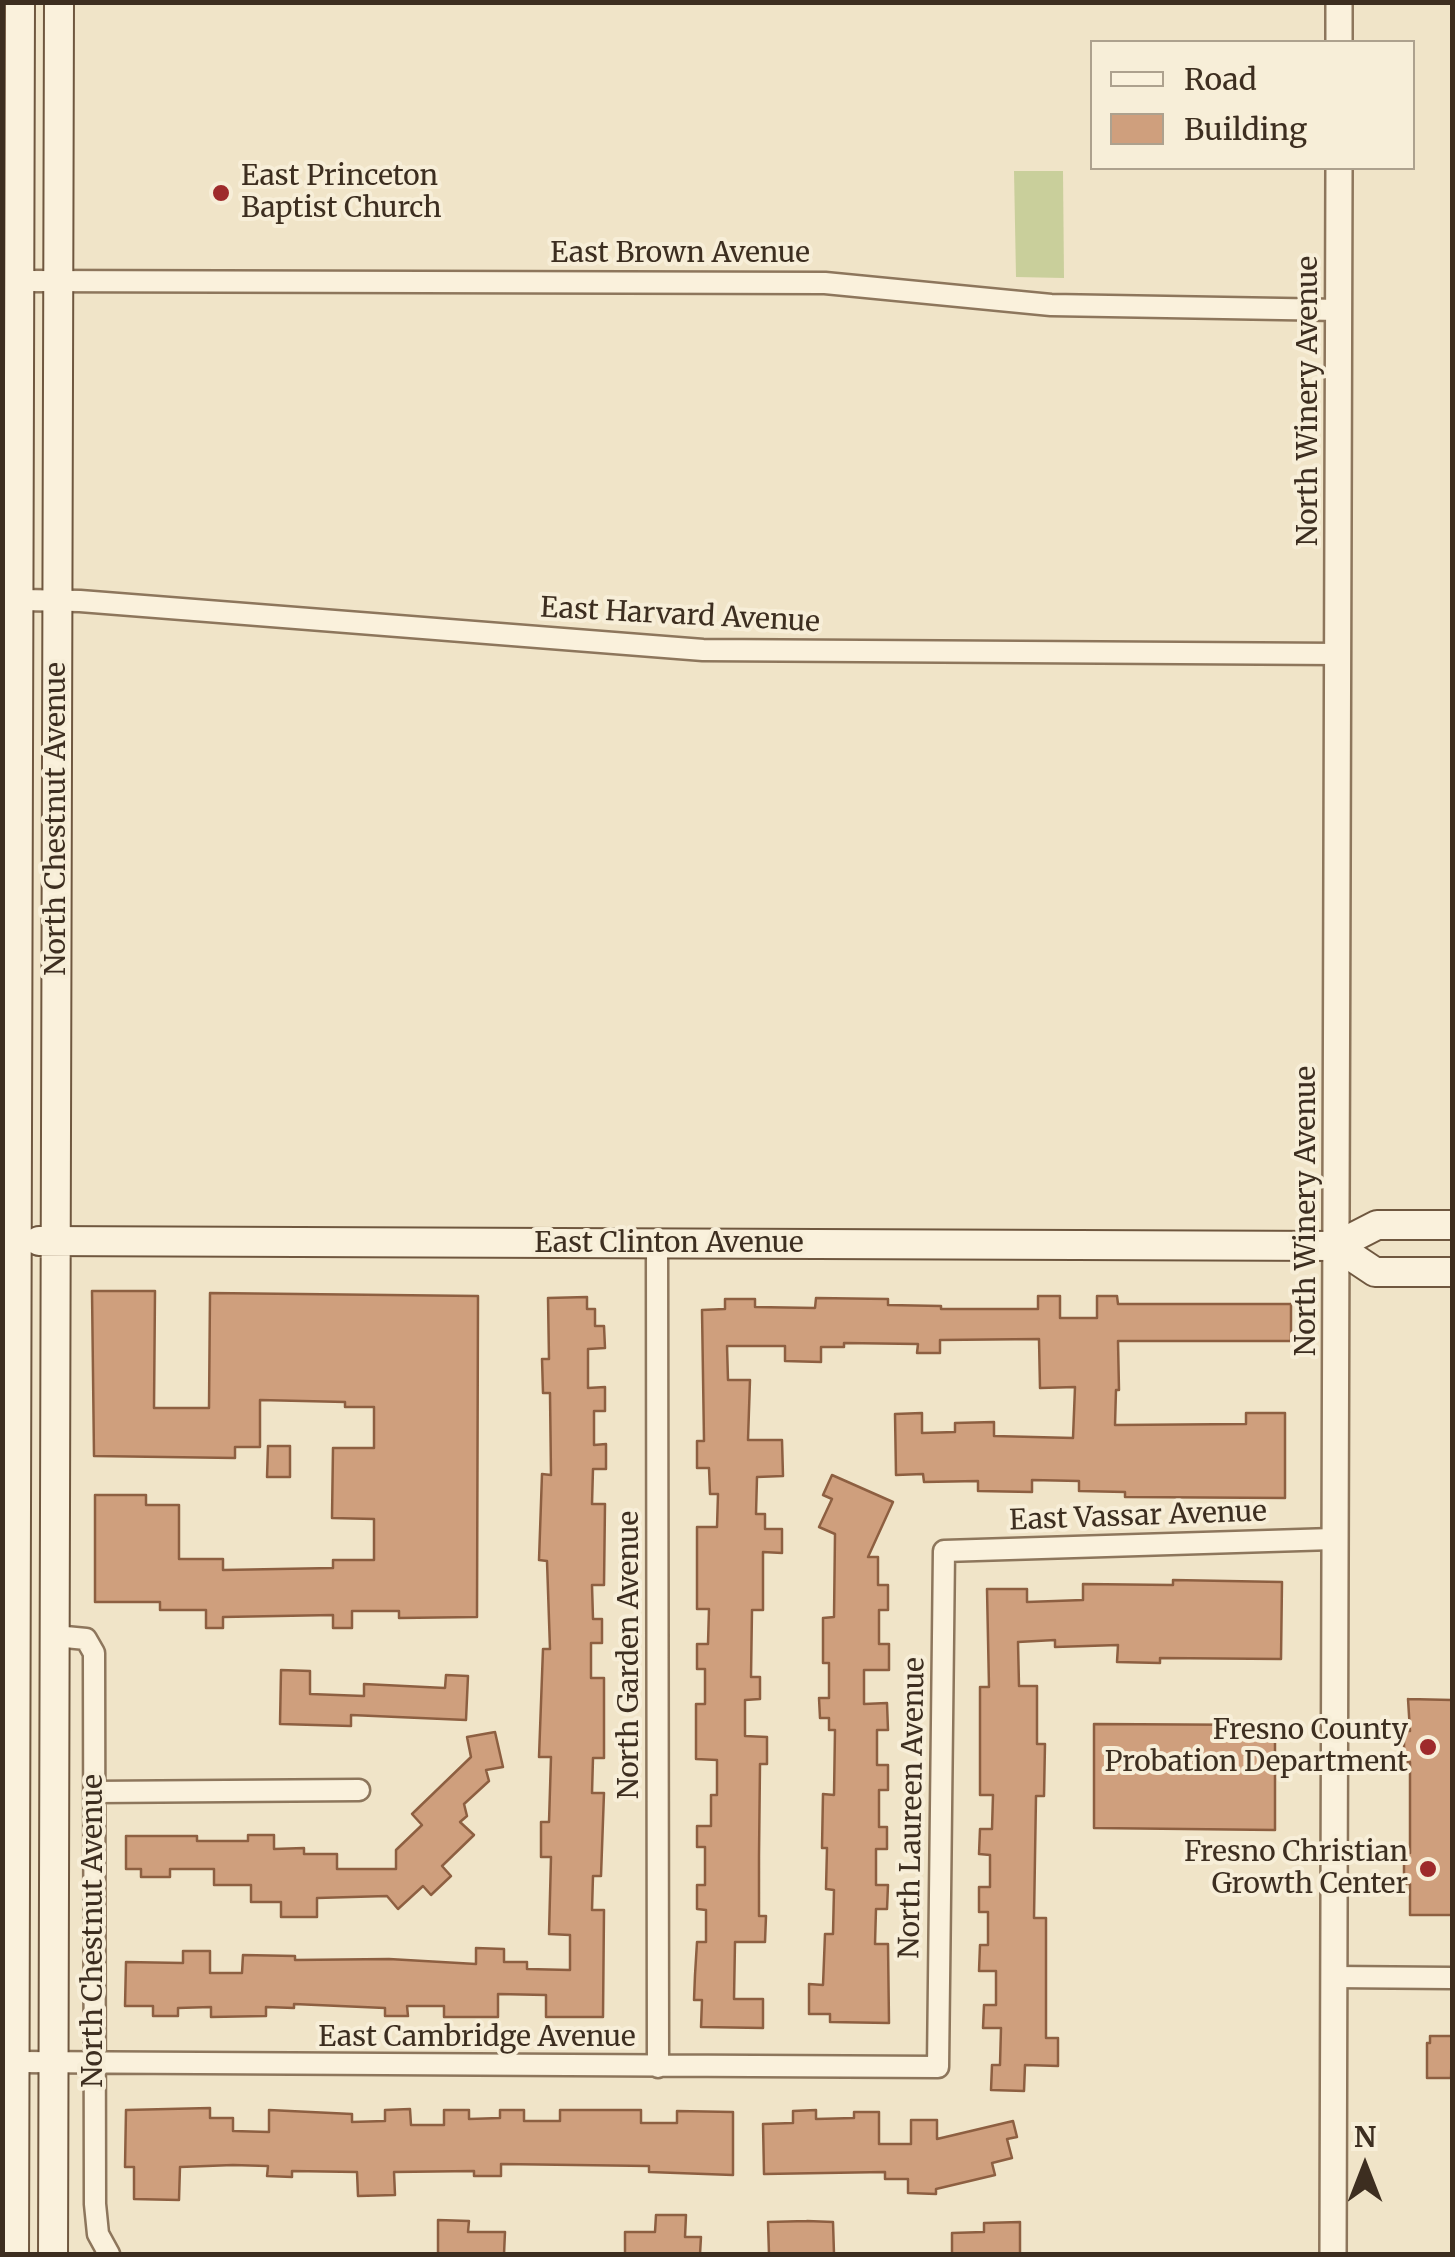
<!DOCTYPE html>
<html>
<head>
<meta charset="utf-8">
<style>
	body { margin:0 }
	#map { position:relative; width:1455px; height:2257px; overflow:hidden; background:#f0e4c8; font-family:Merriweather,serif }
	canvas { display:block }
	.frame { position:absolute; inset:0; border:5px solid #3d2e20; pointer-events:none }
	.legend { position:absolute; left:1090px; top:40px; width:325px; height:130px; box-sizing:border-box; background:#f7eed8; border:2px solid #ada18e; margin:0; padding:12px 18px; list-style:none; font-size:30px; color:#3d2e20 }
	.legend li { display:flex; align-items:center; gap:20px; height:50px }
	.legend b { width:50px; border:2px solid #ada18e }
	.north { position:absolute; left:1315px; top:2117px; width:100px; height:100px; -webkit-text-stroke:8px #f7eed8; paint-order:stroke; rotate:0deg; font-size:28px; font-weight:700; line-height:40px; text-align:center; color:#3d2e20 }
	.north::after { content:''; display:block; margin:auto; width:35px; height:45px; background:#3d2e20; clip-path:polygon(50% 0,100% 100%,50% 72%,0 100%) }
</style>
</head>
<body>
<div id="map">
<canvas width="1455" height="2257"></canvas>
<div class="frame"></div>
<ul class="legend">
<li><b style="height:12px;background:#faf1dc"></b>Road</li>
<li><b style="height:28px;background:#cf9f7d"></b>Building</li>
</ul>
<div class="north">N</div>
</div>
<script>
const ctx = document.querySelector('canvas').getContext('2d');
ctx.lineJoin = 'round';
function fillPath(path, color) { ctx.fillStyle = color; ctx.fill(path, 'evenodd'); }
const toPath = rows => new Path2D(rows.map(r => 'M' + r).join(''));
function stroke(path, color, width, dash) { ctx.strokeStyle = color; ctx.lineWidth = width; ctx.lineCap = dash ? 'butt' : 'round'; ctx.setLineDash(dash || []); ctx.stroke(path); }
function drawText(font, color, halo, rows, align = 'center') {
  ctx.font = font + ' Merriweather,serif'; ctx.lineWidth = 8; ctx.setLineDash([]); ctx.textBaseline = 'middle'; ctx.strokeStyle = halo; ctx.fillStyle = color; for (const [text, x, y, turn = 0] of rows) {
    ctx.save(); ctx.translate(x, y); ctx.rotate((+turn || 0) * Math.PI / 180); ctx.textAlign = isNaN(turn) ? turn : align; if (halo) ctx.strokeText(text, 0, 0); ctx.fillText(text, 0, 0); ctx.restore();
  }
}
fillPath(toPath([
	[1014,171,1063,171,1064,278,1016,277]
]), '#c9cf9b');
const building = toPath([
	[92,1291,155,1291,154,1408,209,1408,210,1293,478,1296,477,1617,399,1618,399,1611,352,1611,352,1628,333,1628,333,1615,223,1617,223,1628,206,1628,206,1610,160,1610,160,1602,95,1602,95,1495,146,1495,146,1505,179,1505,179,1559,223,1559,223,1570,333,1568,333,1560,374,1560,374,1519,332,1518,333,1448,374,1448,374,1407,345,1407,345,1402,260,1400,260,1447,235,1447,235,1458,94,1456,92,1291],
	[1038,1296,1060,1296,1060,1318,1097,1318,1097,1296,1117,1296,1118,1304,1291,1304,1291,1341,1118,1341,1119,1390,1116,1390,1115,1425,1246,1424,1246,1413,1285,1413,1285,1498,1125,1497,1125,1492,1079,1491,1079,1481,1032,1480,1032,1492,978,1491,978,1481,924,1482,923,1474,896,1475,895,1414,922,1413,922,1433,955,1432,955,1423,994,1422,994,1436,1073,1438,1075,1387,1040,1388,1039,1339,940,1340,940,1353,917,1353,918,1344,844,1343,844,1347,821,1347,821,1362,785,1361,785,1346,727,1346,728,1380,750,1380,748,1440,782,1440,783,1476,757,1477,756,1514,765,1514,765,1529,782,1529,782,1553,763,1552,763,1610,752,1610,751,1677,760,1677,760,1699,745,1700,745,1736,767,1737,767,1764,760,1764,759,1856,759,1916,766,1916,765,1942,735,1942,734,1999,763,1999,763,2028,701,2027,702,2000,694,2000,695,1975,697,1942,706,1942,706,1910,697,1909,697,1885,705,1885,705,1847,697,1847,697,1826,711,1826,711,1795,717,1795,717,1760,696,1759,696,1704,705,1704,705,1669,697,1669,697,1644,708,1644,709,1609,697,1609,697,1527,717,1527,718,1494,710,1494,709,1468,697,1468,697,1441,704,1441,702,1310,725,1309,725,1299,755,1299,755,1307,815,1308,816,1298,888,1299,888,1305,941,1306,941,1309,1038,1309,1038,1296],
	[587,1297,587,1309,595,1309,595,1326,604,1326,605,1348,588,1349,588,1388,605,1387,605,1411,594,1411,594,1445,606,1444,606,1469,593,1469,592,1504,605,1504,604,1585,592,1585,593,1619,602,1619,602,1643,591,1643,591,1678,604,1678,604,1758,593,1758,592,1793,604,1793,601,1876,593,1876,592,1910,604,1910,603,2017,546,2017,546,1995,498,1994,498,2017,444,2017,444,2006,407,2006,408,2016,385,2016,385,2008,294,2004,294,2008,266,2007,266,2016,211,2017,211,2007,178,2008,178,2016,153,2016,153,2006,125,2006,126,1962,183,1963,183,1951,210,1951,210,1973,242,1973,243,1955,295,1956,295,1960,389,1959,476,1964,476,1948,504,1949,504,1962,527,1962,527,1969,570,1970,570,1935,549,1934,551,1857,541,1857,541,1822,549,1822,551,1757,539,1757,543,1649,550,1649,547,1561,539,1560,542,1474,551,1475,550,1393,543,1393,542,1359,549,1359,548,1298,587,1297],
	[268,1446,290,1446,290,1477,267,1477,268,1446],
	[832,1475,893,1502,868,1557,878,1557,878,1585,888,1585,888,1610,879,1610,879,1644,889,1644,889,1670,864,1670,864,1704,887,1703,888,1730,877,1730,877,1765,888,1765,888,1790,879,1790,879,1827,887,1827,887,1849,876,1849,876,1885,888,1885,887,1909,876,1909,875,1944,888,1944,889,2023,830,2022,830,2014,809,2014,809,1984,823,1985,825,1934,833,1934,834,1890,826,1889,827,1848,822,1848,823,1794,834,1795,835,1730,829,1730,829,1718,820,1718,819,1698,829,1698,829,1663,823,1663,823,1618,834,1617,835,1534,819,1527,832,1499,823,1495,832,1475],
	[1173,1580,1282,1582,1281,1659,1160,1658,1160,1663,1117,1662,1118,1645,1055,1647,1055,1640,1018,1642,1019,1686,1037,1686,1037,1744,1045,1744,1044,1796,1036,1796,1034,1918,1046,1918,1046,2038,1058,2038,1058,2066,1025,2065,1024,2091,991,2090,992,2065,1000,2065,1001,2028,983,2028,984,2005,996,2005,996,1971,979,1971,980,1945,988,1945,988,1912,979,1912,979,1887,990,1887,990,1855,979,1854,980,1829,992,1829,993,1795,980,1795,980,1687,989,1687,987,1589,1027,1589,1027,1602,1083,1600,1083,1584,1173,1585,1173,1580],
	[281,1670,310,1671,310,1694,364,1696,364,1684,445,1688,446,1675,468,1676,466,1720,351,1715,351,1726,280,1724,281,1670],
	[1408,1699,1452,1700,1452,1915,1410,1915,1410,1884,1404,1884,1404,1853,1410,1853,1410,1762,1404,1762,1404,1731,1410,1731,1408,1699],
	[1094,1724,1275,1725,1275,1830,1094,1828,1094,1724],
	[495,1732,503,1767,486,1770,489,1781,464,1804,467,1816,460,1822,474,1835,442,1866,451,1876,431,1895,423,1886,398,1909,387,1896,317,1898,317,1917,281,1917,281,1902,251,1902,251,1885,214,1885,214,1869,170,1869,170,1877,141,1877,141,1869,126,1869,126,1836,197,1836,197,1841,248,1841,248,1835,274,1835,274,1849,304,1848,304,1854,337,1854,337,1869,396,1869,396,1850,422,1825,412,1814,471,1757,467,1737,495,1732],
	[1430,2036,1451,2036,1452,2039,1451,2078,1427,2078,1427,2043,1430,2043,1430,2036],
	[210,2108,210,2118,233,2118,233,2131,269,2132,269,2110,352,2114,352,2122,385,2121,385,2110,410,2109,411,2125,444,2125,444,2110,469,2110,469,2119,500,2118,500,2110,524,2110,524,2121,560,2121,560,2110,641,2110,641,2123,677,2123,677,2111,733,2112,733,2175,649,2172,649,2166,501,2164,501,2176,474,2176,474,2171,394,2172,395,2195,358,2196,357,2172,292,2171,292,2177,267,2176,268,2166,233,2165,180,2167,179,2200,134,2199,134,2167,125,2167,126,2110,210,2108],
	[816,2110,816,2119,854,2118,854,2112,879,2112,879,2144,911,2144,911,2120,937,2120,937,2139,1013,2121,1017,2137,1007,2139,1012,2158,992,2163,995,2175,936,2189,936,2194,908,2193,908,2179,885,2179,885,2172,764,2174,763,2124,793,2123,793,2111,816,2110],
	[656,2215,686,2215,685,2237,701,2237,700,2254,625,2254,625,2232,655,2232,656,2215],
	[438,2220,469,2221,468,2232,505,2232,504,2254,438,2254,438,2220],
	[807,2221,833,2222,834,2254,769,2254,768,2222,807,2221],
	[1020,2222,1020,2254,952,2254,952,2233,984,2232,984,2223,1020,2222]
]);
fillPath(building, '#cf9f7d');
stroke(building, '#8d5f41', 2.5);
const minor = toPath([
	[20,281,825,283,1051,305,1339,310],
	[20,600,80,601,703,650,1339,654],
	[657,1243,658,2067],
	[55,1636,86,1639,94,1653,95,2204,98,2234,109,2254],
	[94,1792,359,1790],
	[1333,1977,1452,1978],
	[15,2062,938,2067,944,1551,1333,1539]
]);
const tertiary = toPath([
	[1339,2,1339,42],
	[1333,2254,1339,168]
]);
const secondary = toPath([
	[39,1241,1336,1246,1377,1225,1452,1225],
	[1336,1246,1375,1272,1452,1272],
	[14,2254,20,2],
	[53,2254,59,2]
]);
stroke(minor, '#8d765c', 25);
stroke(tertiary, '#8d765c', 30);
stroke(secondary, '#6f573f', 32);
stroke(minor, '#faf1dc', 20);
stroke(tertiary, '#faf1dc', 25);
stroke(secondary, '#faf1dc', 28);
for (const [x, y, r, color] of [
	[221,193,10,"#9e2a2b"],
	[1428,1747,10,"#9e2a2b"],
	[1428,1869,10,"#9e2a2b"]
]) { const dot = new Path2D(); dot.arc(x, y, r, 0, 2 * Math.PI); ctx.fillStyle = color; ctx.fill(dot); stroke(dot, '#f7eed8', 4); }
drawText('28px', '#3d2e20', '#f7eed8', [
	["East Princeton",241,177,"left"],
	["Baptist Church",241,209,"left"],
	["Fresno County",1408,1731],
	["Probation Department",1408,1763],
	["Fresno Christian",1408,1853],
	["Growth Center",1408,1885]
], 'right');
drawText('28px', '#3d2e20', '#f7eed8', [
	["East Brown Avenue",680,254],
	["North Winery Avenue",1309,401,-90],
	["East Harvard Avenue",680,616,3],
	["North Chestnut Avenue",57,819,-90],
	["North Winery Avenue",1307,1211,-90],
	["East Clinton Avenue",669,1244],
	["East Vassar Avenue",1138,1517,-2],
	["North Garden Avenue",630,1655,-90],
	["North Laureen Avenue",913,1808,-89],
	["North Chestnut Avenue",94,1931,-90],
	["East Cambridge Avenue",477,2038]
]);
</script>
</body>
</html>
